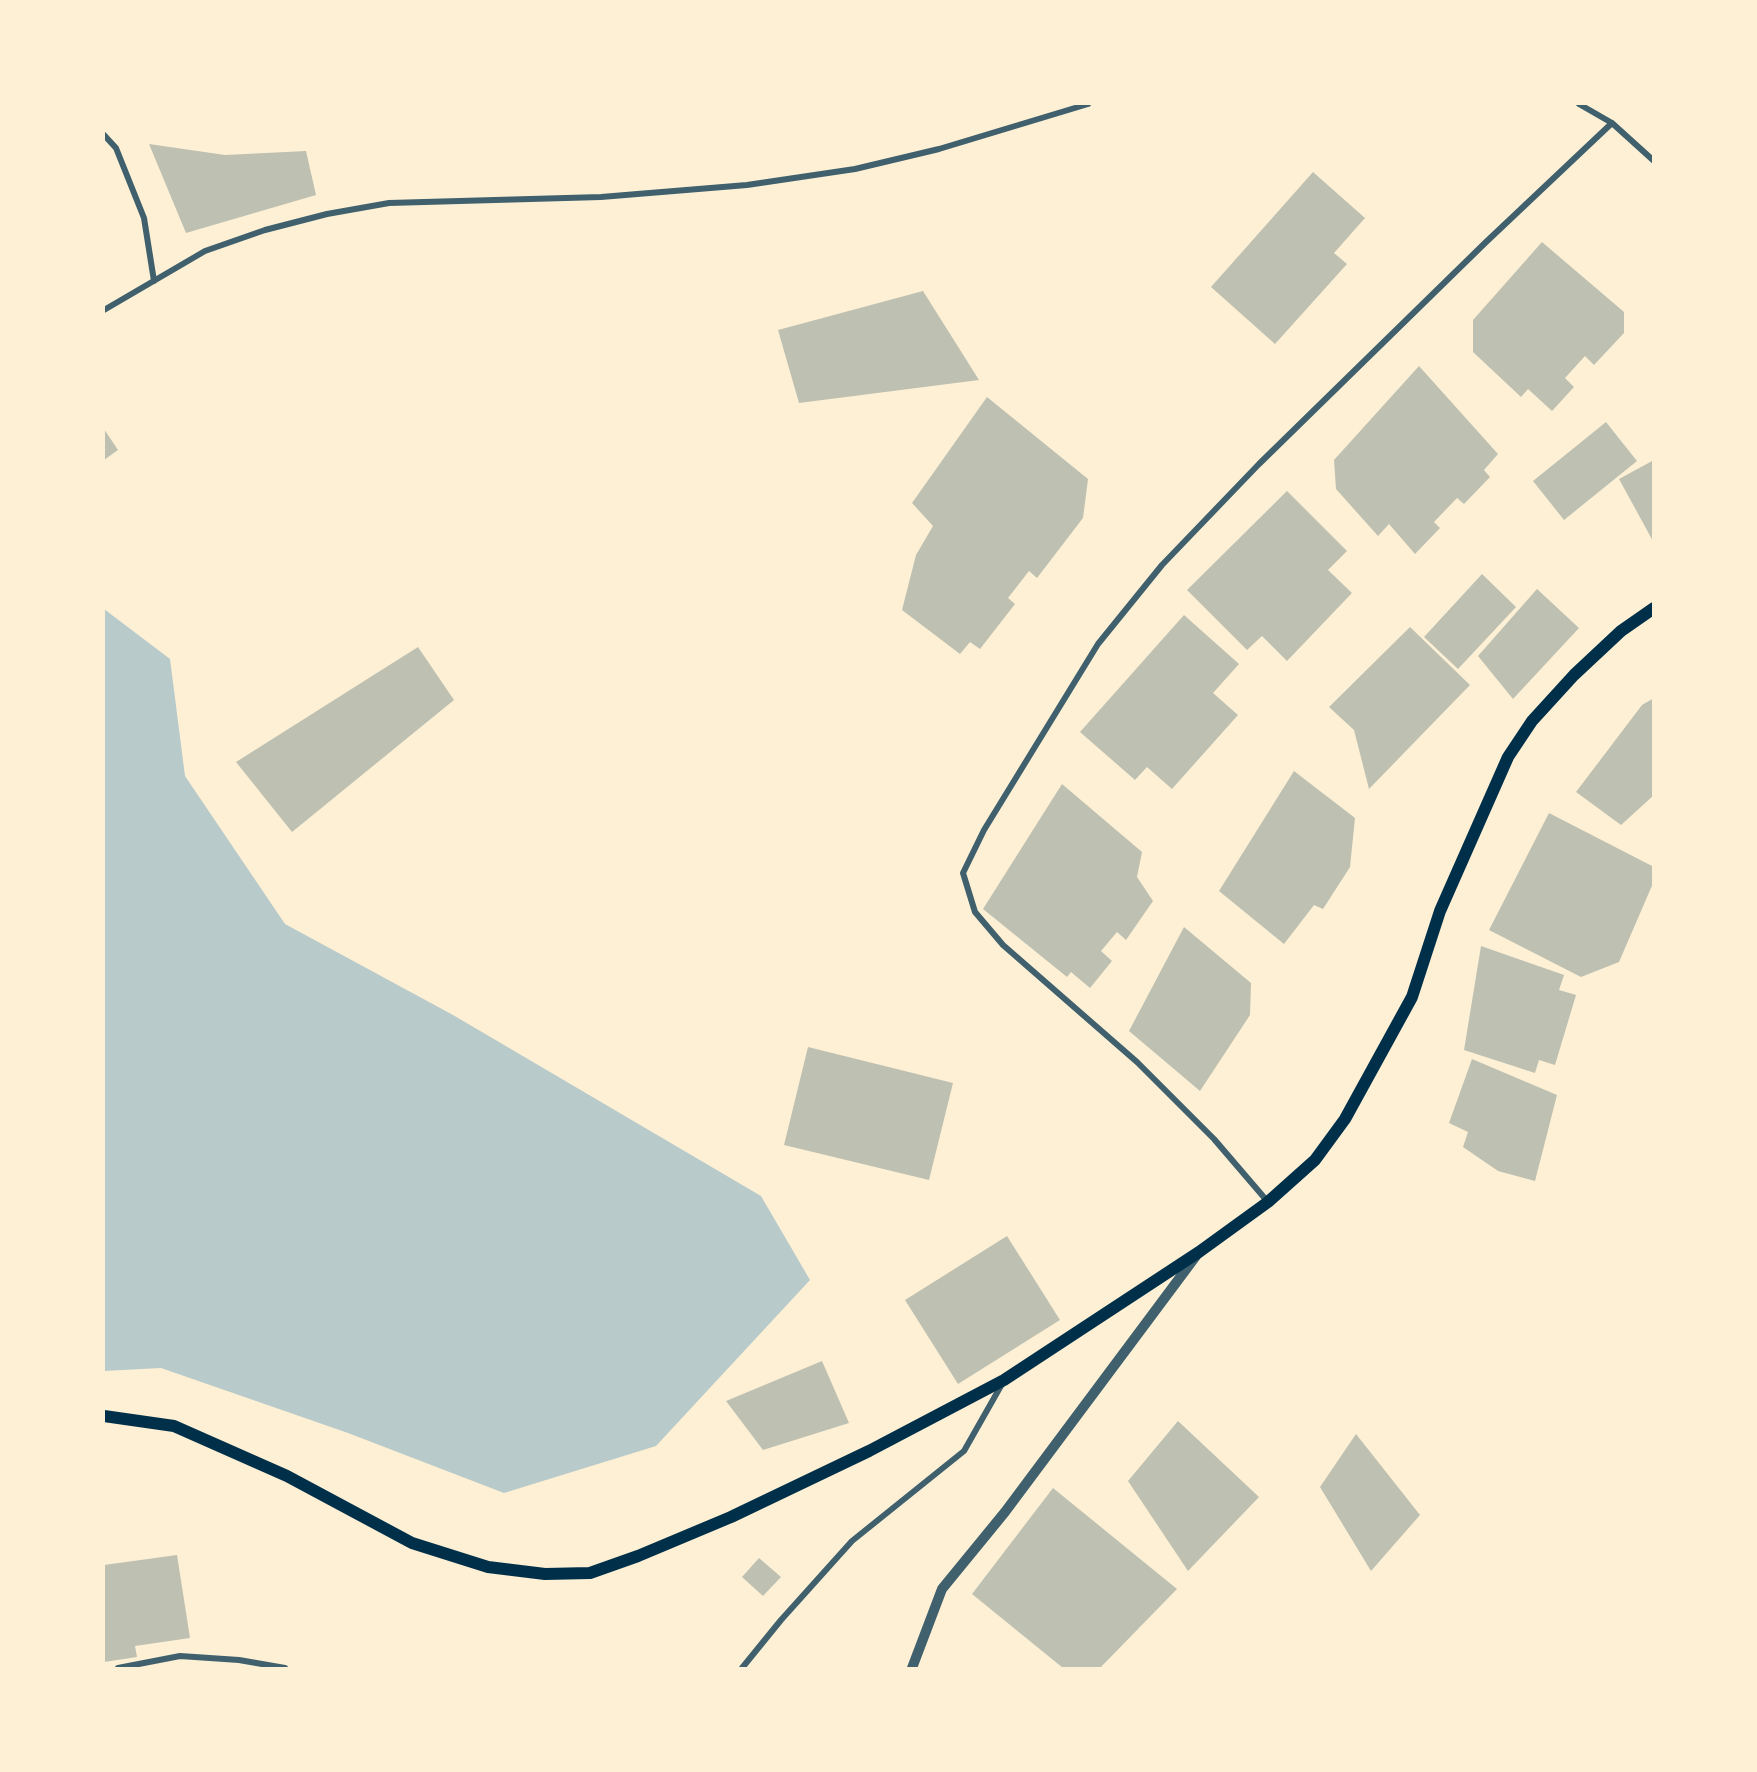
<!DOCTYPE html>
<html>
<head>
<meta charset="utf-8">
<style>
	body { margin:0 }
	#map { position:relative; width:1757px; height:1772px; overflow:hidden; background:#fdf0d5; font-family:"Source Sans 3",sans-serif }
	canvas { display:block }
	.frame { position:absolute; inset:0; border:105px solid #fdf0d5; pointer-events:none }
</style>
</head>
<body>
<div id="map">
<canvas width="1757" height="1772"></canvas>
<div class="frame"></div>
</div>
<script>
const ctx = document.querySelector('canvas').getContext('2d');
ctx.lineJoin = 'round';
function fillPath(path, color) { ctx.fillStyle = color; ctx.fill(path, 'evenodd'); }
const toPath = rows => new Path2D(rows.map(r => 'M' + r).join(''));
function stroke(path, color, width, dash) { ctx.strokeStyle = color; ctx.lineWidth = width; ctx.lineCap = dash ? 'butt' : 'round'; ctx.setLineDash(dash || []); ctx.stroke(path); }
fillPath(toPath([
	[104,609,170,659,185,776,285,924,453,1015,761,1196,810,1280,656,1446,504,1493,348,1433,161,1368,104,1371]
]), '#b9caca');
fillPath(toPath([
	[149,144,225,155,306,151,316,195,186,233],
	[1313,172,1365,218,1334,253,1347,264,1275,344,1211,287],
	[1542,242,1624,312,1624,333,1594,365,1585,356,1565,378,1574,387,1552,411,1528,389,1521,397,1473,352,1473,320],
	[923,291,979,380,799,403,778,330],
	[1419,366,1498,454,1484,470,1490,477,1464,504,1457,498,1434,522,1440,528,1415,554,1389,524,1378,536,1336,489,1334,460],
	[987,397,1088,479,1083,518,1037,578,1029,571,1008,598,1015,604,980,649,970,642,960,654,902,610,916,555,933,526,912,503],
	[1606,422,1637,461,1564,520,1533,481],
	[104,429,118,450,104,460],
	[1654,460,1654,543,1619,479],
	[1287,491,1347,551,1328,570,1352,593,1287,661,1262,636,1247,650,1187,590],
	[1482,574,1516,607,1458,669,1424,637],
	[1537,589,1579,628,1513,699,1478,656],
	[1184,615,1239,664,1213,693,1238,715,1172,789,1147,767,1135,780,1080,732],
	[1410,627,1470,685,1369,789,1354,730,1329,707],
	[418,647,454,700,292,832,236,762],
	[1654,698,1654,795,1621,825,1576,792,1642,705],
	[1294,771,1355,818,1350,867,1323,909,1314,905,1284,944,1219,891],
	[1062,784,1142,852,1137,877,1153,901,1126,940,1117,932,1101,951,1112,961,1090,988,1071,972,1067,977,983,909],
	[1549,813,1654,867,1654,881,1619,962,1581,977,1489,930],
	[1184,927,1251,983,1250,1015,1200,1091,1129,1031],
	[1481,946,1564,975,1559,990,1576,995,1555,1065,1539,1060,1535,1073,1464,1050],
	[808,1047,953,1083,929,1180,784,1145],
	[1472,1059,1557,1095,1535,1181,1498,1171,1463,1147,1468,1132,1449,1123],
	[1007,1236,1060,1320,958,1384,905,1300],
	[822,1361,849,1423,763,1450,726,1401],
	[1178,1421,1259,1497,1188,1571,1128,1481],
	[1356,1434,1420,1515,1371,1571,1320,1487],
	[1053,1488,1177,1589,1100,1668,1063,1668,972,1594],
	[177,1555,190,1638,135,1646,137,1657,104,1662,104,1565],
	[759,1558,781,1577,763,1596,742,1577]
]), '#bec0b2');
stroke(toPath([
	[1579,104,1612,123,1654,161],
	[104,135,116,148,144,218,154,281],
	[104,310,205,251,265,230,327,214,389,203,601,197,747,185,855,169,939,149,1088,104],
	[1268,1202,1214,1139,1137,1062,1003,945,975,912,963,873,984,830,1098,644,1162,565,1259,464,1485,243,1612,123],
	[118,1668,180,1656,239,1660,285,1668],
	[742,1668,781,1620,852,1541,964,1451,1002,1384]
]), '#3f606c', 6);
stroke(toPath([
	[912,1668,942,1589,1005,1512,1196,1256]
]), '#3f606c', 10);
stroke(toPath([
	[104,1416,174,1426,287,1476,412,1543,488,1567,545,1574,590,1573,638,1556,731,1517,869,1451,1004,1380,1199,1252,1268,1202,1315,1160,1345,1119,1412,997,1440,911,1508,757,1532,721,1574,675,1621,631,1654,608]
]), '#003049', 12);
</script>
</body>
</html>
